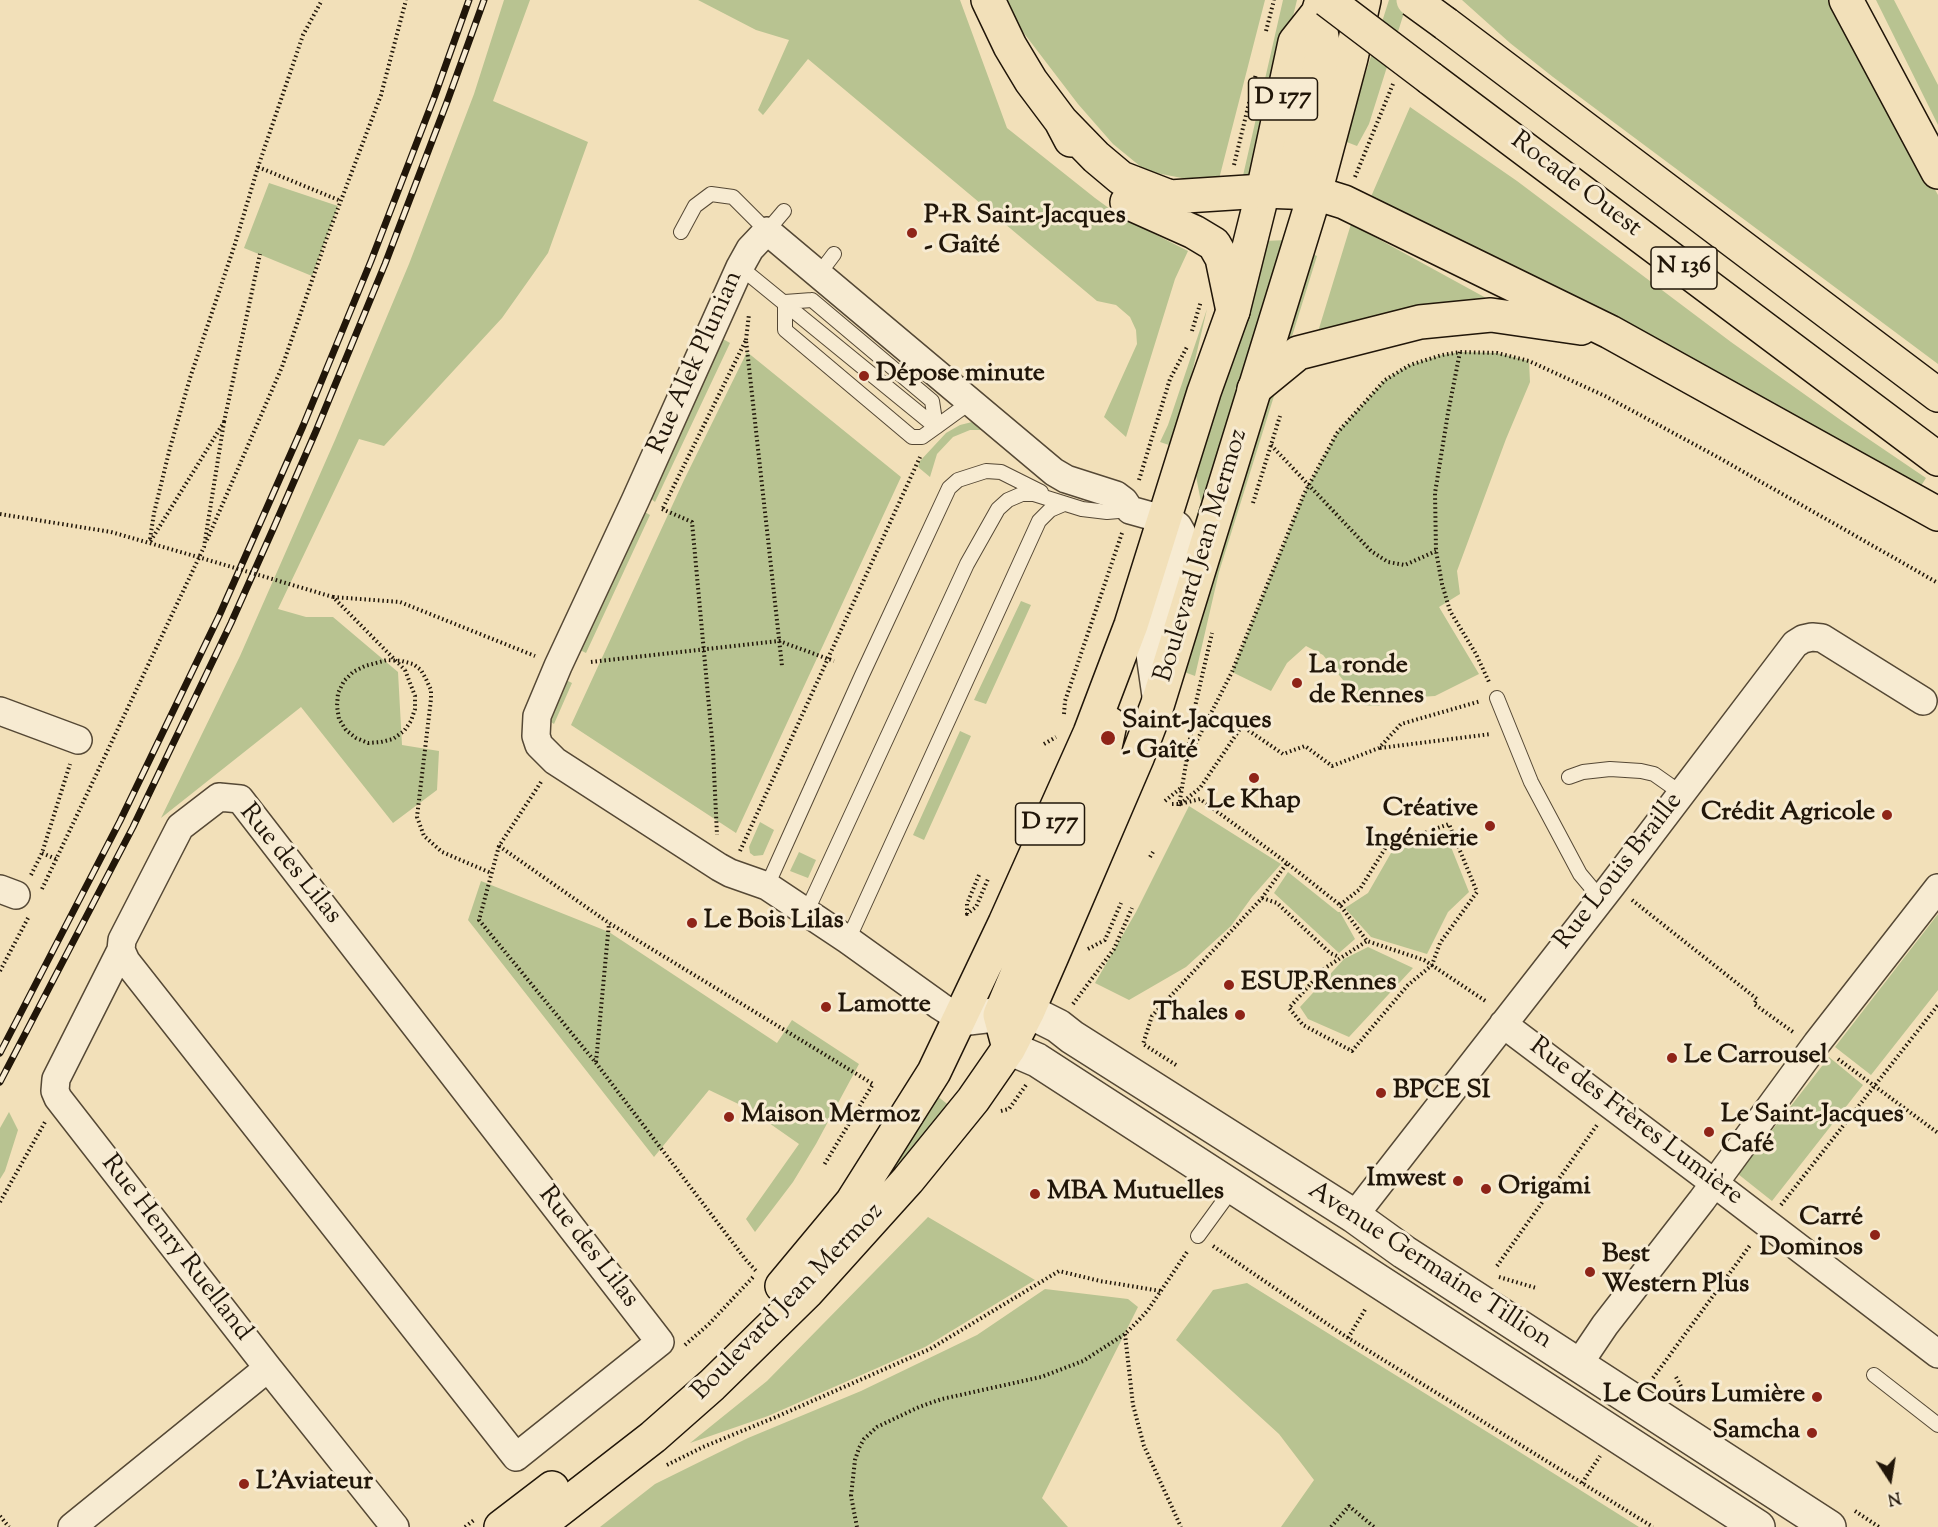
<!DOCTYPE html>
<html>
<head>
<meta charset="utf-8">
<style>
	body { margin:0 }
	#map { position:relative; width:1938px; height:1527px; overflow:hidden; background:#f2e0b9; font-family:"Sorts Mill Goudy",serif }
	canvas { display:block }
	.north { position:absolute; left:1860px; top:1449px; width:60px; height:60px; -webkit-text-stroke:4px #f7ebd2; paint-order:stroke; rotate:168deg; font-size:16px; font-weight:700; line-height:24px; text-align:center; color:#211609 }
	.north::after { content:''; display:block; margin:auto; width:21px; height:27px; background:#211609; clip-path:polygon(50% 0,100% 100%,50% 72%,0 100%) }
</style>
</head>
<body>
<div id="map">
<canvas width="1938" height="1527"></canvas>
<div class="north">N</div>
</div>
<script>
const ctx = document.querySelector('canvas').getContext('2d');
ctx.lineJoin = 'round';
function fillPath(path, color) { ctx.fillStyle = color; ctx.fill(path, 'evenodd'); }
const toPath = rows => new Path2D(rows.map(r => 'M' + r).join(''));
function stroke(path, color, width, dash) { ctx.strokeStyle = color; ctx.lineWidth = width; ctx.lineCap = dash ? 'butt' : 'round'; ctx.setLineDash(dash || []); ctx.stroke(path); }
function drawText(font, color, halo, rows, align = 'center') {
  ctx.font = font + ' "Sorts Mill Goudy",serif'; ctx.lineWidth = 6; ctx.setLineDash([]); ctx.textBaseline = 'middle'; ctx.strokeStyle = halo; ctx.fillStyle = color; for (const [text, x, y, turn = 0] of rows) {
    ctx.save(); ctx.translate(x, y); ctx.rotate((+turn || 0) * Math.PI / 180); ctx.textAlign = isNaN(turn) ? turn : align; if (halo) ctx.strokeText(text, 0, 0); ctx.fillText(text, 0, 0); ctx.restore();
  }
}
fillPath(toPath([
	[504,0,530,0,493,101,588,142,548,253,502,318,384,446,359,439,278,609,306,617,333,617,398,672,402,745,439,751,437,790,393,823,301,707,161,818,240,656,335,440,409,264,474,94],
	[698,0,960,0,1007,128,1095,198,1121,217,1188,251,1175,279,1126,437,1104,417,1137,344,1136,330,1130,317,1116,305,1097,301,808,59,763,115,758,110,789,40,756,30],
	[1003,0,1265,0,1219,179,1192,180,1146,171,1113,144,1078,104,1023,32,1008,10],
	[1283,0,1297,0,1254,176,1242,180],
	[1389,0,1408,0,1369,124,1357,146,1344,141],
	[1462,0,1828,0,1863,58,1938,195,1938,364,1553,77,1510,43],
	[1876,0,1894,0,1938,85,1938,125],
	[1410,107,1517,181,1731,342,1842,421,1926,478,1919,489,1833,446,1461,240,1370,199],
	[269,183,338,206,312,276,244,248],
	[1351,224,1497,304,1317,335],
	[1288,240,1194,545,1188,543,1201,502,1196,476,1234,355,1263,241],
	[1307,252,1317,256,1289,346,1282,346],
	[1207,309,1187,394,1169,445,1160,442,1168,425],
	[723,339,730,343,655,502,650,498],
	[747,352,901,477,736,833,571,725,684,480],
	[1460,352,1497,353,1529,361,1530,382,1506,439,1457,571,1460,594,1439,607,1479,674,1435,696,1387,699,1379,706,1363,705,1323,655,1306,646,1287,663,1271,691,1232,672,1304,494,1337,433,1385,380,1410,365,1442,355],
	[1279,380,1219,572,1195,676,1179,670,1261,406],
	[972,422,988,424,986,430,970,430,953,437,937,454,930,477,918,467,920,461,946,433,960,425],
	[643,511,650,515,586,653,580,650],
	[1021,601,1031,605,986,704,974,700],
	[566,680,572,683,554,724,548,720],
	[960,731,971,736,924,840,913,835],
	[1189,806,1281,864,1252,897,1231,926,1186,967,1129,1000,1095,983,1136,912],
	[760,822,774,830,763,855,754,856,750,853,749,847],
	[1445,832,1469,892,1448,912,1427,954,1371,937,1345,908,1368,893,1391,853],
	[799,852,816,860,808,878,790,871],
	[1288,872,1338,912,1340,912,1355,939,1339,953,1274,893],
	[481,881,609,932,777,1043,792,1020,859,1064,816,1144,793,1182,755,1232,746,1219,799,1144,749,1109,709,1090,654,1157,468,920],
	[1938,914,1938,990,1871,1075,1835,1047],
	[1368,947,1413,968,1349,1037,1308,1019,1300,1007,1344,959],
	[1829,1057,1863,1085,1772,1201,1738,1174],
	[936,1095,951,1107,849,1226],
	[9,1112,18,1130,5,1171,0,1179,0,1128],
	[928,1217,1035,1280,925,1347,768,1416,690,1443,767,1381],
	[1247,1283,1518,1451,1639,1527,1281,1527,1314,1480,1279,1434,1176,1340,1213,1290],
	[1045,1289,1128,1299,1138,1307,1042,1498,1068,1527,600,1527,655,1484,748,1438,861,1391,977,1335]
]), '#b8c391');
const service = toPath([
	[681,232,695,206,711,194,733,197,767,231,784,211],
	[740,267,936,427,969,403],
	[819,274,834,254],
	[812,300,932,401,936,427,922,437,912,437,785,330,785,302,812,300],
	[1497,698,1531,782,1580,874,1601,899],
	[1569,777,1583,772,1610,769,1641,771,1654,774,1681,793],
	[767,886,862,675,949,488,958,480,986,471,1001,472,1041,492],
	[806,913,967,564,998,509,1008,500,1022,494,1034,494,1082,509,1107,512,1130,510],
	[848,940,1039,521,1050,510,1064,504],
	[1198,1236,1233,1188],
	[1874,1375,1938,1425]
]);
const minor = toPath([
	[0,711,78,740],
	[219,797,240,799,660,1342,516,1457,126,961,121,950,122,940,180,827,219,797],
	[0,889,16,895],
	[121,950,56,1079,55,1091,58,1098,268,1368,395,1527],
	[960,1019,940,1006,848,940,767,886,730,873,719,867,555,761,539,745,536,736,537,716,558,666,635,501,740,267,750,249,767,231,1054,472,1066,479,1116,495,1124,501,1130,510,1173,522,1178,526,1182,533,1182,544,1150,654,1157,703],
	[1503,1024,1714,1183,1938,1354],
	[1354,1216,1612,885,1795,644,1803,639,1812,637,1822,638,1923,701],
	[1578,1365,1605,1325,1702,1200,1817,1043,1938,888],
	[72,1527,268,1368]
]);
const tertiary = toPath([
	[960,1019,1028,1011,1058,1026,1072,1037,1354,1216,1404,1252,1829,1527],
	[1009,1048,1037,1060,1758,1527]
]);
const primary = toPath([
	[1009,1048,1000,1015,1097,784,1110,724],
	[782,1286,852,1202,934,1072,1005,923,1090,733,1131,625,1204,392,1233,311,1263,191,1295,42,1318,13,1322,0],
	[501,1527,552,1488],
	[537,1527,653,1437,712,1385,807,1292,908,1180,973,1100,1009,1048,1028,1011,1052,956,1137,758,1157,706,1315,193,1351,58,1364,0]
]);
const trunk = toPath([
	[988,0,1010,46,1031,81,1061,121,1071,140],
	[1846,0,1938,172],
	[1446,24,1938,395],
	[1430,78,1938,459],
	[1061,121,1096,157,1121,178,1170,197,1263,191,1315,193,1344,202,1610,332,1938,514],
	[1315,193,1306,188,1300,179,1298,168,1299,151,1324,49,1318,13],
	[1127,202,1194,232,1214,244,1222,258,1233,311],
	[1254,389,1298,353,1420,322,1491,315,1581,328]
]);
stroke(service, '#554835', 16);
stroke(minor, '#554835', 30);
stroke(tertiary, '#554835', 36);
stroke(primary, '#211609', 36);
stroke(trunk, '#211609', 36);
stroke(toPath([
	[1266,31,1274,0],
	[1234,165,1256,74],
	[258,167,341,201],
	[1355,177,1393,84],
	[1192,331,1201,301],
	[746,340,749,314],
	[1460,352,1448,413,1435,493,1436,551,1442,584,1450,611,1476,654,1489,682],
	[224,422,260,254],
	[1271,445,1371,551,1388,562,1405,565,1436,551],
	[1139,480,1170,379,1187,347],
	[1253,503,1280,416],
	[663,508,746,340,782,666],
	[662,509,692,522,713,750,717,835],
	[0,514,111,532,198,557],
	[150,539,154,513,170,448,190,378,235,244,258,167,303,35,322,0],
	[207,540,282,367,326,240,381,95,406,0],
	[333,597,400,602,535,656],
	[591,662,779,641,834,661],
	[405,670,415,696,415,709,411,721,404,731,393,739,381,742,368,743,356,738,346,730,339,719,337,706,338,693,344,681,353,672,365,666,387,660,402,661,413,664,421,670,426,679,431,690,431,699,417,817,424,836,442,852,491,873],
	[1064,714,1065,701,1122,533],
	[1044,744,1056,737],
	[1380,748,1491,734],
	[1187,760,1232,672,1304,494,1337,433,1385,380,1410,365,1442,355,1460,352,1497,353,1529,361,1605,396,1714,455,1938,583],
	[541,782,499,846,479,920,596,1063,746,1260,757,1272],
	[1165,801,1182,787],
	[1172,804,1180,804,1200,799,1287,863],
	[1180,804,1200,788,1242,726,1283,754,1305,746,1332,766,1379,748,1401,724,1481,701],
	[1179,806,1196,702,1212,633],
	[499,846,609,923,873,1084,824,1165],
	[740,851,920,457],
	[42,853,56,859],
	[1150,857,1153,852],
	[31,875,42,853,70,764],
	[979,875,967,904,967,914,976,907,988,879],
	[42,889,204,547,224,422,150,542],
	[1262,898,1277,903,1330,953,1339,957],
	[1632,900,1757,999,1754,1004,1793,1032],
	[1340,905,1360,889,1386,847,1449,824,1477,892,1440,943,1432,965,1408,985,1352,1051,1303,1025,1289,1008,1325,968,1367,941],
	[1088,949,1105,940,1121,903],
	[0,971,28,918],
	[1073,1004,1114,949,1132,908],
	[1838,1059,1938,1133],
	[596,1062,609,923],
	[1176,1065,1143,1044,1152,1016,1262,898,1287,863,1340,905,1367,941,1424,960,1487,1002],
	[1001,1111,1009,1109,1026,1085],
	[0,1202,45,1122],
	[1781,1205,1938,1005],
	[1213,1246,1348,1338,1653,1527],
	[1497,1266,1597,1125],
	[1499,1277,1536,1288],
	[1125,1334,1133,1405,1144,1446,1181,1527],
	[1348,1338,1366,1308],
	[685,1345,709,1324,754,1276],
	[1676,1377,1689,1401],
	[1653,1378,1751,1244],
	[667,1465,703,1447,776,1417,930,1349,1059,1271,1100,1281,1161,1291],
	[1582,1483,1600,1456],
	[1855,1511,1879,1527],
	[0,1516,9,1527],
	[465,1527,474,1520],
	[857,1527,851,1496,855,1460,859,1448,864,1439,877,1427,919,1407,942,1399,1041,1377,1083,1361,1125,1334,1139,1320,1148,1310,1187,1252],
	[1331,1527,1349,1506,1374,1527]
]), '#211609', 4, [1.5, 3]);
stroke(service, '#f7ebd2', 14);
stroke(minor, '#f7ebd2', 27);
stroke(tertiary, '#f7ebd2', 33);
stroke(primary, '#f2e0b9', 33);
stroke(trunk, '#f2e0b9', 33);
const rail = toPath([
	[0,1053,120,821,219,616,303,426,371,261,434,98,469,0],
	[0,1082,133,827,231,623,274,527,316,431,385,264,447,102,484,0]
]);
stroke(rail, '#211609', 7);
stroke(rail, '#f7ebd2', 4.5, [14]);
const trunkBridge = toPath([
	[1327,0,1430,78],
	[1413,0,1446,24]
]);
stroke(trunkBridge, '#211609', 36, []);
stroke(toPath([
	[198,557,333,597,405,670]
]), '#211609', 4, [1.5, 3]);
stroke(trunkBridge, '#f2e0b9', 33);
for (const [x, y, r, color] of [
	[912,233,6,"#8f2418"],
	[864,376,6,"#8f2418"],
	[1297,683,6,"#8f2418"],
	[1108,738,8,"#8f2418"],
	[1254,778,6,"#8f2418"],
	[1887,815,6,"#8f2418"],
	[1490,826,6,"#8f2418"],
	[692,923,6,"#8f2418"],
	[1229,985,6,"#8f2418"],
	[826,1007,6,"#8f2418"],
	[1240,1015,6,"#8f2418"],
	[1672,1058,6,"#8f2418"],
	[1381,1093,6,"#8f2418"],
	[729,1117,6,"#8f2418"],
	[1709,1132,6,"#8f2418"],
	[1458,1181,6,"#8f2418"],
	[1486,1189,6,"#8f2418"],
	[1035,1194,6,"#8f2418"],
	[1875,1235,6,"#8f2418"],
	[1590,1272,6,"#8f2418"],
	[1817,1397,6,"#8f2418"],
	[1812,1433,6,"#8f2418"],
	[244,1484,6,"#8f2418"]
]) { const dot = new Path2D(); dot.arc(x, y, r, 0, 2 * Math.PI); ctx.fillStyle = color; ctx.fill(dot); stroke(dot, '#f7ebd2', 2); }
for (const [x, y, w] of [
	[1283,99,69],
	[1684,268,66],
	[1050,824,69]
]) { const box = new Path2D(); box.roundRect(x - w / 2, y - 21, w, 42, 4.5); ctx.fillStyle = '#f7ebd2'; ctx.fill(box); stroke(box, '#211609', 1.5); }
drawText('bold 24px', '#211609', null, [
	["D 177",1283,99],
	["N 136",1684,268],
	["D 177",1050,824]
]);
drawText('26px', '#211609', '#f7ebd2', [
	["Rocade Ouest",1575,186,37],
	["Rue Alek Plunian",697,363,-66],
	["Boulevard Jean Mermoz",1203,556,-73],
	["Rue des Lilas",289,865,51],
	["Rue Louis Braille",1620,872,-52],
	["Rue des Frères Lumière",1635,1123,37],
	["Rue des Lilas",587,1248,52],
	["Rue Henry Ruelland",175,1249,52],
	["Avenue Germaine Tillion",1429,1267,33],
	["Boulevard Jean Mermoz",789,1303,-46]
]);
drawText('bold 26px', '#211609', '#f7ebd2', [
	["P+R Saint-Jacques",924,218],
	["- Gaîté",924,248],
	["Dépose minute",876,376],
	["La ronde",1309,668],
	["de Rennes",1309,698],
	["Saint-Jacques",1122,723],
	["- Gaîté",1122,753],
	["Le Khap",1254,803,"center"],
	["Créative",1478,811,"right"],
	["Ingénierie",1478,841,"right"],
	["Crédit Agricole",1875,815,"right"],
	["Le Bois Lilas",704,923],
	["ESUP Rennes",1241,985],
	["Lamotte",838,1007],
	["Thales",1228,1015,"right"],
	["Le Carrousel",1684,1058],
	["BPCE SI",1393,1093],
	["Maison Mermoz",741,1117],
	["Le Saint-Jacques",1721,1117],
	["Café",1721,1147],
	["Imwest",1446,1181,"right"],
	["Origami",1498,1189],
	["MBA Mutuelles",1047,1194],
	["Carré",1863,1220,"right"],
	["Dominos",1863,1250,"right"],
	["Best",1602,1257],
	["Western Plus",1602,1287],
	["Le Cours Lumière",1805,1397,"right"],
	["Samcha",1800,1433,"right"],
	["L'Aviateur",256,1484]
], 'left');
</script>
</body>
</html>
